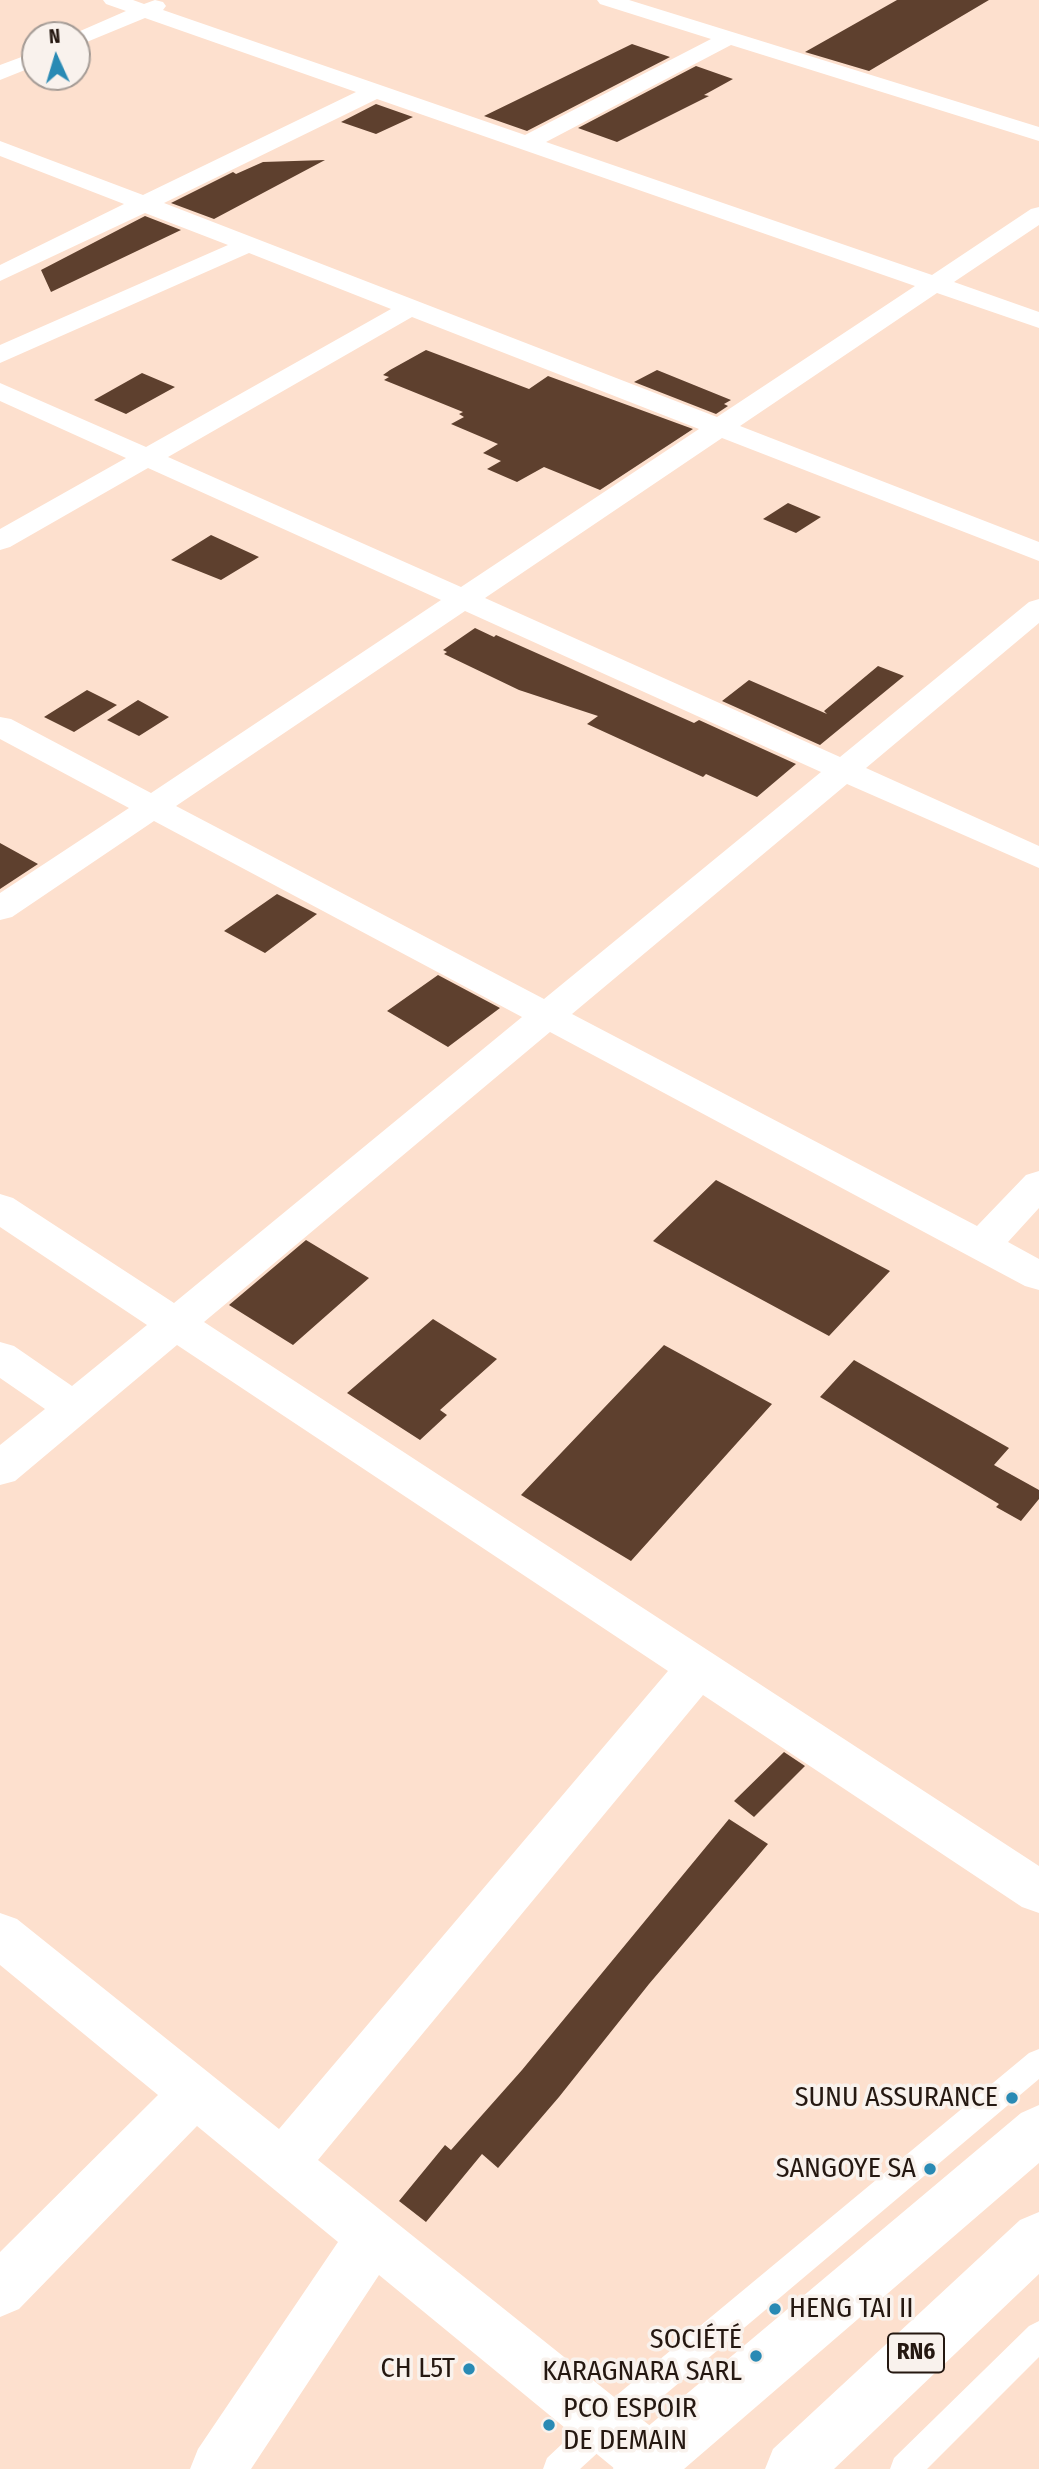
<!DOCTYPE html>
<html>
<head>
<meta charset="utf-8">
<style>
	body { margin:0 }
	#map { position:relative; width:1039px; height:2469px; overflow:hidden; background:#fde0ce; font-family:"Fira Sans Condensed",sans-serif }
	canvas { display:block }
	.north { position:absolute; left:21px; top:21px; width:70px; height:70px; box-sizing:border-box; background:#f9f2ed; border:2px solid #a49b95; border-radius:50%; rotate:356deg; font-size:19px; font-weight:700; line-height:28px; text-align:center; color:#251811 }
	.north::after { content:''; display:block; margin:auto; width:24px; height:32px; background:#298ab4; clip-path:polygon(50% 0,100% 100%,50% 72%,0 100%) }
</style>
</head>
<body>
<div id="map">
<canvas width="1039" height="2469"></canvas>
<div class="north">N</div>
</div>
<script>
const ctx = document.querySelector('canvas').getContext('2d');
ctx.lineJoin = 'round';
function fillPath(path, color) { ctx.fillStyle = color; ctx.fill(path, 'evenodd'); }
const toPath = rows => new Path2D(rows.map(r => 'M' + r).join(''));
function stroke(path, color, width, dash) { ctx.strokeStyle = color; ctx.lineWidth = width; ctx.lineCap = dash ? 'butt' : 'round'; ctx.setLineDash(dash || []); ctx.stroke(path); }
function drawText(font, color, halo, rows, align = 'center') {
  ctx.font = font + ' "Fira Sans Condensed",sans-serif'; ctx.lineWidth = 7; ctx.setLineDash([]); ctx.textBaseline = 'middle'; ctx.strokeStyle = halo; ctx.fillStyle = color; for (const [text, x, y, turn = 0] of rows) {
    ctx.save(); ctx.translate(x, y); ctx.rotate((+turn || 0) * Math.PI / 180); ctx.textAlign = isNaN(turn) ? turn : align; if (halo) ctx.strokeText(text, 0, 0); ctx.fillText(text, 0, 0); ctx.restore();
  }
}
fillPath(toPath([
	[897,0,989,0,869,71,805,52],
	[632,44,670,57,527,131,484,116],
	[696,66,733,79,704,95,709,96,617,142,578,128],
	[376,104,413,117,376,134,341,122],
	[325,160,214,219,171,203,233,172,236,174,263,162],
	[145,216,181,230,51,292,41,270],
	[426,350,529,389,548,376,693,429,600,490,544,467,517,482,487,469,501,461,483,453,498,444,451,424,464,417,459,414,463,412,384,380,389,377,383,375,390,370],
	[657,370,731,400,724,404,728,406,716,414,634,382],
	[142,373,175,387,126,414,94,400],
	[788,503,821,517,796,533,763,519],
	[211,535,259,557,221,580,171,560],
	[475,628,494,637,496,635,694,723,699,720,796,764,757,797,706,774,703,777,587,724,598,716,519,690,444,654,447,652,443,650],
	[878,666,904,676,820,745,722,701,749,680,827,714,824,711],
	[87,690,117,705,74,732,44,717],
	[138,700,169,717,139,736,107,720],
	[0,843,38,864,0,889],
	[277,894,317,914,265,953,224,931],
	[438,975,500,1008,448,1047,387,1011],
	[716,1180,890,1271,829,1336,653,1241],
	[306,1240,369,1278,293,1345,229,1305],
	[433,1319,497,1359,440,1410,447,1415,420,1440,347,1393],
	[664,1345,772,1404,631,1561,521,1495],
	[854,1360,1009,1448,994,1465,1039,1490,1039,1499,1021,1521,996,1507,999,1504,820,1397],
	[784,1752,805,1766,754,1817,734,1801],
	[729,1819,768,1844,649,1984,559,2097,498,2168,482,2154,426,2222,399,2201,445,2145,451,2150,522,2070]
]), '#5e402e');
fillPath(toPath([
	[1039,2049,1039,2079,616,2436,580,2469,543,2469,547,2458,594,2414,1029,2053,1039,2049],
	[1039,2321,1039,2357,927,2469,890,2469,894,2458,1029,2326,1039,2321]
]), '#fff');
fillPath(toPath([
	[103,0,133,0,144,4,155,0,163,2,166,6,163,10,525,135,711,39,600,4,597,0,629,0,1039,127,1039,141,731,45,546,142,932,275,1031,209,1039,207,1039,225,954,282,1039,312,1039,328,937,293,740,426,1039,542,1039,561,722,438,485,598,840,757,1029,602,1039,599,1039,623,866,768,1039,846,1039,868,847,784,572,1014,977,1226,1026,1175,1039,1171,1039,1208,1008,1242,1039,1259,1039,1290,1025,1286,550,1032,204,1322,1039,1866,1039,1913,1022,1907,703,1695,318,2160,669,2441,677,2461,674,2469,615,2469,379,2275,251,2469,190,2469,198,2449,338,2242,197,2126,19,2309,0,2317,0,2252,158,2095,0,1965,0,1913,17,1919,279,2129,668,1671,177,1345,15,1481,0,1485,0,1445,45,1409,0,1378,0,1342,14,1346,72,1386,147,1325,0,1227,0,1194,13,1198,174,1303,522,1017,154,821,12,917,0,920,0,893,129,808,0,739,0,717,11,719,151,793,441,600,148,468,10,547,0,550,0,529,126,458,0,401,0,383,146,447,391,309,249,253,0,363,0,345,228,245,145,213,0,281,0,265,124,204,0,156,0,141,143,195,356,92,145,18,77,46,77,35,71,35,126,11,106,4,103,0],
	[377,99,915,286,717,417,164,203,377,99],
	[412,317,699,429,461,587,168,457,412,317],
	[465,611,821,772,544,999,176,806,465,611],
	[35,52,35,66,0,80,0,65,35,52]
]), '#fff');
fillPath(toPath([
	[1039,2105,1039,2163,684,2469,613,2469,621,2449,1021,2113,1039,2105],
	[1039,2212,1039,2274,834,2469,765,2469,773,2449,1020,2220,1039,2212]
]), '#fff');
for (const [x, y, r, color] of [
	[1012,2098,7,"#298ab4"],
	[930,2169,7,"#298ab4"],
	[775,2309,7,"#298ab4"],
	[756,2356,7,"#298ab4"],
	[469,2369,7,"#298ab4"],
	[549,2425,7,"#298ab4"]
]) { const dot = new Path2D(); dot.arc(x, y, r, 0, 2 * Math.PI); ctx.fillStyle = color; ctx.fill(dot); stroke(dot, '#f9f2ed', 2.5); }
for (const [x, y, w] of [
	[916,2353,56]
]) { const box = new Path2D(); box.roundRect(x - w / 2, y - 19.5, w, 39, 5); ctx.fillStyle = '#f9f2ed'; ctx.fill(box); stroke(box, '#251811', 2); }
drawText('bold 23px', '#251811', null, [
	["RN6",916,2353]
]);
drawText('28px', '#251811', '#f9f2ed', [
	["SUNU ASSURANCE",998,2098],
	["SANGOYE SA",916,2169],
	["HENG TAI II",789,2309,"left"],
	["SOCIÉTÉ",742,2340],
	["KARAGNARA SARL",742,2372],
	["CH L5T",455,2369],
	["PCO ESPOIR",563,2409,"left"],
	["DE DEMAIN",563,2441,"left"]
], 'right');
</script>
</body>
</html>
